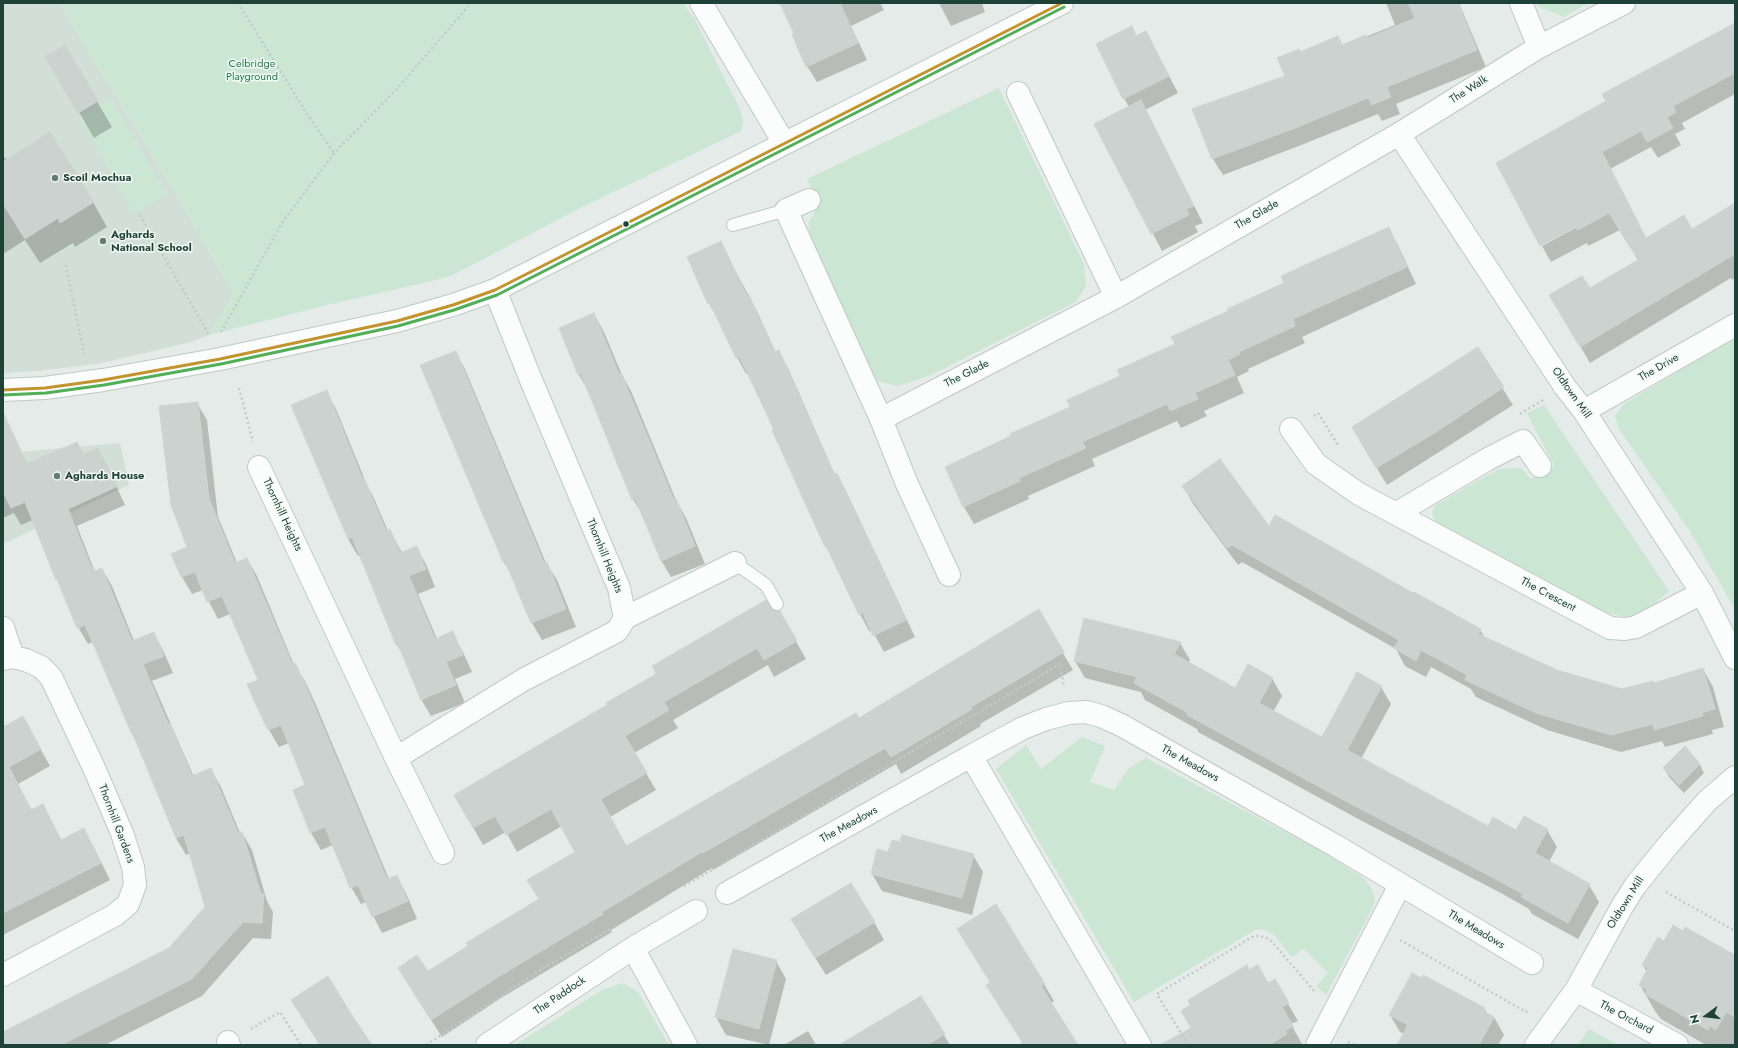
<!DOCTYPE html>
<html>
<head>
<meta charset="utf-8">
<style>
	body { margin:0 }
	#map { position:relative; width:1738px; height:1048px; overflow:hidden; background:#e5ebe8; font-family:Jost,sans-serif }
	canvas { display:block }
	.frame { position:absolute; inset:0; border:4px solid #1f4238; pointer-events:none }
	.north { position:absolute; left:1686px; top:996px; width:40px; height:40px; -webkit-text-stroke:3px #f3faf6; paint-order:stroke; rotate:255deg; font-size:11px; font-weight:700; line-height:16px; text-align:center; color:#1f4238 }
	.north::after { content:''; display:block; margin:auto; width:14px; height:18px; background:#1f4238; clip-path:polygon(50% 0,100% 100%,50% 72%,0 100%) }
</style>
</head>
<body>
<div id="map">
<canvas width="1738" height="1048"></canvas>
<div class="frame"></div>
<div class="north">N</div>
</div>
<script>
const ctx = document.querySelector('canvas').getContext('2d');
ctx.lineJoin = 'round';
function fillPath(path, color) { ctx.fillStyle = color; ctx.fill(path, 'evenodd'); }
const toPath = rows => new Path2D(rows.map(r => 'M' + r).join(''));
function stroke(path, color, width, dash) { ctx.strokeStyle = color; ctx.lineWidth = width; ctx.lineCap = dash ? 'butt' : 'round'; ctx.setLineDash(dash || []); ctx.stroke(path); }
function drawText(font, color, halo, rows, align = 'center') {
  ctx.font = font + ' Jost,sans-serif'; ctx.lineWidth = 3; ctx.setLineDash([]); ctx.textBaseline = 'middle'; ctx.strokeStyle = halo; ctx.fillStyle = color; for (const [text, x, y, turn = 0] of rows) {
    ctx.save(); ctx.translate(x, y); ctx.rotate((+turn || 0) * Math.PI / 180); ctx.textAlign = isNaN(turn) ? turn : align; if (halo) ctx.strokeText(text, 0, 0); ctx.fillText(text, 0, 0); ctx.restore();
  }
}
fillPath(toPath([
	[3,3,59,3,172,187,234,294,209,335,192,342,97,364,37,371,3,373],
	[120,443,129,485,3,544,3,458,19,452]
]), '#d2ded8');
fillPath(toPath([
	[59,3,683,3,694,18,739,107,743,120,741,131,578,209,453,275,437,280,335,303,209,335,234,294,172,187],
	[1536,3,1588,3,1564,17,1539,7],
	[999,88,1084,264,1086,286,1076,302,929,376,898,386,877,381,809,235,809,221,819,205,807,179],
	[111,99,167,195,134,214,79,117],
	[1735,337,1735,609,1689,530,1619,429,1615,416,1624,404],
	[1544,405,1669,591,1647,610,1627,617,1605,613,1435,522,1432,512,1437,504,1499,469,1521,468,1531,479,1554,466,1527,413],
	[1082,737,1105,746,1090,782,1114,790,1128,769,1146,758,1328,855,1363,878,1372,889,1375,900,1371,911,1326,995,1316,986,1328,973,1304,949,1292,957,1274,935,1264,929,1255,930,1134,1002,996,769,1026,745,1041,769],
	[623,983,638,992,669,1045,515,1045,602,990],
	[1589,1029,1619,1045,1578,1045]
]), '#cce6d4');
fillPath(toPath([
	[779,3,880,3,884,10,851,26,867,60,817,82,807,66,796,35,782,5,780,6],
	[939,3,982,3,985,12,951,26],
	[1386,3,1459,3,1486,67,1396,104,1400,114,1382,121,1378,114,1304,144,1223,175,1213,159,1194,110,1286,76,1300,53,1338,38,1343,46,1395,25],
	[1735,24,1735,94,1682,123,1685,129,1675,134,1681,145,1658,158,1651,147,1610,169,1646,239,1692,230,1735,204,1735,278,1732,280,1731,278,1590,363,1551,296,1589,290,1639,260,1620,230,1588,246,1587,243,1551,262,1542,246,1581,225,1607,101],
	[1131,27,1137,37,1155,49,1178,93,1145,110,1203,223,1195,226,1198,232,1162,251,1096,125,1129,107,1124,98],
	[65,47,112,127,94,138,47,57],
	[3,155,7,161,93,202,107,227,75,247,73,243,40,263,25,240,3,254],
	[1388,228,1398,245,1416,284,1302,337,1305,343,1248,369,1249,371,1237,377,1244,393,1204,411,1207,416,1181,428,1177,421,1092,459,1095,466,1028,496,1029,499,974,524,964,507,1072,408,1229,312],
	[720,242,758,313,776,353,778,351,788,368,835,475,846,491,915,637,884,652,872,630,869,631,860,614,826,546,748,373,746,374,737,357,709,303],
	[594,314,604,332,622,375,631,391,676,500,686,518,705,564,671,577,661,560,643,516,633,499,589,392,579,375,561,328],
	[1478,349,1513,405,1387,485,1353,428],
	[455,352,465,369,546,563,557,580,576,627,542,640,532,623,514,578,503,561],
	[326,391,336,409,367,485,373,496,388,531,390,530,402,553,416,547,426,564,435,587,418,594,437,639,452,633,462,650,472,672,455,679,465,703,431,716,421,699,405,658,397,645,360,555,358,556,348,539,292,405],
	[197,403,207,420,218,517,237,563,247,559,257,576,294,665,305,681,316,705,389,879,396,876,406,893,417,919,382,933,366,902,361,904,351,887,333,845,321,850,311,833,306,786,289,743,279,747,269,730,249,685,259,680,230,614,218,619,203,590,192,594,182,577,172,554,189,547],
	[77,443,84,455,98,449,107,466,125,505,77,526,95,572,102,569,112,586,134,641,153,633,163,650,173,673,152,681,194,777,211,770,221,787,240,833,242,833,252,850,267,901,273,912,271,939,253,938,202,996,105,1045,3,1045,3,1033,169,949,206,907,191,853,186,855,176,838,137,742,131,732,93,642,88,644,78,627,63,590,57,579,33,520,21,525,14,513,3,518,3,454,18,447,28,465],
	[1183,486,1480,630,1485,638,1556,671,1622,691,1654,684,1703,669,1713,687,1724,727,1712,730,1713,734,1665,747,1662,741,1621,752,1547,730,1476,697,1471,689,1431,667,1426,677,1405,666,1396,649,1242,562,1238,565,1193,504],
	[772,611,779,612,806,659,774,677,768,665,673,720,678,728,634,753,656,790,610,817,627,847,858,720,1038,611,1073,670,980,724,981,726,901,774,896,764,713,870,712,868,611,930,612,932,501,998,442,1037,409,985,540,900,576,852,562,826,517,852,506,832,483,845,455,795],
	[1180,643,1190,660,1188,663,1235,689,1272,678,1282,696,1273,712,1322,739,1381,687,1391,704,1361,759,1488,827,1516,832,1547,830,1557,847,1549,862,1589,885,1599,902,1578,939,1532,914,1529,909,1501,893,1362,821,1198,732,1197,729,1145,700,1141,692,1085,678,1075,661],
	[3,728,32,734,50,766,18,784,32,811,43,805,62,841,93,846,110,880,3,935],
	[1685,748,1700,765,1704,773,1684,793,1669,777,1664,768],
	[973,855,983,872,972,915,882,891,872,874],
	[874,922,884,940,826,975,802,937],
	[1665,942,1735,956,1735,1045,1706,1045,1661,1019,1655,1011,1640,985,1647,972,1643,965],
	[968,946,1044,984,1054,1001,1051,1003,1077,1045,1019,1045,1023,1043,991,983],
	[776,961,786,979,769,1045,726,1035,716,1017],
	[1249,971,1268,984,1274,980,1298,1021,1291,1024,1302,1044,1192,1045,1192,1028],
	[921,997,950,1045,869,1045],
	[1484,1009,1488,1014,1494,1017,1504,1035,1498,1045,1398,1045,1404,1034,1400,1032,1390,1015],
	[808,1031,816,1045,784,1045]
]), '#0003');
const building = toPath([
	[780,3,840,3,858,43,806,67,792,35,794,34,780,3],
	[1408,3,1458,3,1477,50,1387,87,1391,97,1372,105,1368,98,1295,128,1212,159,1192,109,1285,76,1277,58,1299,49,1300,52,1338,36,1342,45,1366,35,1368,38,1415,18,1408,3],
	[1735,23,1735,73,1673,106,1676,112,1667,117,1673,128,1647,142,1641,131,1602,152,1646,238,1684,215,1692,229,1735,203,1735,254,1580,347,1549,295,1582,276,1590,288,1638,260,1609,213,1578,230,1576,227,1540,246,1496,163,1606,101,1602,94,1735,23],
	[1132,26,1136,36,1146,31,1169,76,1123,99,1096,44,1132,26],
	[65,45,98,101,78,113,45,57,65,45],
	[1141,100,1194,206,1186,209,1189,215,1151,234,1094,124,1141,100],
	[50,132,94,202,60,223,58,218,25,239,3,204,3,162,50,132],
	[1389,227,1407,267,1293,319,1295,326,1239,352,1240,354,1228,360,1235,375,1195,393,1198,399,1170,411,1167,404,1082,442,1086,448,1019,478,1020,481,963,507,945,467,1011,436,1010,434,1070,407,1067,400,1120,376,1117,370,1175,344,1171,337,1228,311,1227,309,1284,283,1281,276,1389,227],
	[721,241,747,296,749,295,775,352,779,350,834,474,837,473,906,620,873,636,863,613,859,615,826,546,825,547,772,430,774,429,755,389,739,356,736,358,710,303,708,304,687,257,721,241],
	[594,313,619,374,621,373,674,500,676,499,695,546,661,561,635,498,632,500,581,374,578,375,559,328,594,313],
	[1478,347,1504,387,1436,432,1376,468,1352,427,1478,347],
	[456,351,544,563,547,562,566,609,531,623,505,561,503,562,420,365,456,351],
	[327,390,362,478,364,478,386,531,390,529,400,553,417,546,426,569,409,576,435,639,453,631,463,655,446,662,456,685,421,700,398,644,396,645,352,537,348,539,291,405,327,390],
	[198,402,209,499,235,563,247,558,292,664,295,663,306,686,387,879,397,875,408,901,372,917,358,885,350,888,325,827,310,833,293,790,305,785,281,725,268,730,257,707,247,684,258,680,222,596,207,602,195,572,181,577,171,554,187,547,171,505,159,406,198,402],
	[3,412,27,464,77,442,83,454,98,448,116,487,68,509,91,567,93,566,95,571,102,568,132,641,154,632,164,656,143,664,168,724,170,723,192,776,211,768,238,833,242,832,261,894,264,894,262,923,243,922,192,979,61,1045,3,1045,3,1032,169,948,205,907,184,835,176,838,132,732,131,732,85,625,77,628,57,579,56,580,25,502,11,508,3,492,3,412],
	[1220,459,1269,526,1275,515,1413,593,1414,592,1481,629,1478,634,1557,670,1622,689,1653,681,1654,683,1703,668,1715,709,1702,713,1703,716,1654,730,1653,724,1611,735,1536,713,1465,680,1467,675,1421,650,1416,661,1394,648,1399,640,1232,545,1227,548,1182,486,1220,459],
	[766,600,773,610,780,611,797,641,764,660,757,648,664,702,669,710,625,736,647,773,601,799,626,846,856,713,859,718,1039,609,1064,652,971,707,972,709,891,757,885,748,703,853,702,852,602,912,603,914,503,974,431,1020,398,968,417,955,428,971,468,946,466,943,539,899,527,880,575,852,551,809,506,835,495,816,473,828,454,795,607,705,606,703,656,674,652,666,766,600],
	[1084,618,1181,642,1174,654,1235,688,1248,664,1273,678,1259,703,1322,737,1357,672,1382,686,1347,750,1488,826,1493,817,1516,830,1524,816,1548,829,1535,853,1590,884,1568,923,1521,897,1523,894,1490,876,1351,804,1187,715,1188,713,1134,683,1137,677,1074,661,1084,618],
	[23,716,41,749,9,767,31,810,43,804,61,840,84,828,101,863,3,913,3,727,23,716],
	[1685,746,1700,764,1679,785,1663,768,1685,746],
	[902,835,974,854,962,898,871,874,877,849,888,852,892,840,900,842,902,835],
	[851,883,875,922,815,958,791,919,851,883],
	[996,904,1045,984,1041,986,1078,1045,1024,1045,986,985,990,982,957,929,996,904],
	[1673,925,1683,931,1685,927,1735,955,1735,1017,1726,1012,1716,1030,1710,1026,1708,1030,1645,994,1647,990,1639,985,1648,968,1642,965,1658,937,1664,941,1673,925],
	[733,949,777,960,759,1029,715,1017,733,949],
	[1247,965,1249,970,1258,965,1268,983,1275,979,1289,1003,1282,1007,1293,1026,1285,1031,1287,1034,1269,1045,1160,1045,1191,1028,1181,1011,1190,1005,1188,1000,1247,965],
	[1412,973,1422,978,1423,975,1485,1008,1483,1011,1494,1017,1479,1045,1397,1045,1408,1025,1389,1015,1412,973],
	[328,976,353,1017,372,1045,320,1045,291,1000,328,976],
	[921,996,945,1034,927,1045,839,1045,921,996]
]);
fillPath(building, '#cbd2cf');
stroke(building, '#cdd4d1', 1);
const lane = toPath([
	[733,225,786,210],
	[735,563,766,585,777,604]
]);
const street = toPath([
	[701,3,784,143],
	[1521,3,1539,47],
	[1018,93,1116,297],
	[1399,134,1565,387,1584,411,1702,593,1735,658],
	[809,200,786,210,881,419,907,484,949,575],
	[1584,411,1735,325],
	[881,419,1116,297,1399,134,1539,47,1624,3],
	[1291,429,1316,464,1359,494,1610,628,1625,629,1636,627,1702,593],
	[259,467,396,758],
	[1397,513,1488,459,1523,441,1540,466],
	[625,618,735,563],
	[3,628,13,657],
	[3,659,13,657,26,660,41,667,51,677,94,768,122,833,133,867,135,885,128,904,115,915,3,975],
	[971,756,1023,728,1046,719,1069,713,1086,712,1101,716,1121,725,1336,846,1532,963],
	[443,853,396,758,523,680,617,631,625,618,619,588,531,380,495,290],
	[727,893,971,756,1140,1045],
	[1576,990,1677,1045],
	[228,1042,229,1045],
	[487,1045,633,948],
	[686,1045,633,948,696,911],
	[1317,1045,1400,885],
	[1536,1045,1576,990,1623,905,1635,886,1669,844,1707,801,1735,777]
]);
const secondary = toPath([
	[3,390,45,388,103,380,220,359,397,321,453,305,495,290,1062,3]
]);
stroke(lane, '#c2c8c5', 14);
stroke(street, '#c2c8c5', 24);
stroke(secondary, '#c0c9c5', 24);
stroke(toPath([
	[238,3,307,114,334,153],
	[140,215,209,335],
	[66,265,84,354],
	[221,332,282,223,334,153,395,91,471,3],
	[239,388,253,442],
	[1520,414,1543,400],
	[1314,416,1318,413,1339,447],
	[723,863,1060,664,1064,687],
	[684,886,714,869],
	[1666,892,1735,931],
	[1400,940,1526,1012,1527,1011],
	[251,1029,280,1012,301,1045],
	[1348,1042,1355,1045],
	[426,1045,545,967,612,928],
	[1188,1045,1157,994,1254,936,1261,936,1269,939,1274,944,1315,992]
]), '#c0cbc8', 2.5, [2, 3]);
stroke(lane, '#fbfcfc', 12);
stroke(street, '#fbfcfc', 22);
stroke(secondary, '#fbfcfc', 22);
stroke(toPath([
	[3,390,45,388,103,380,220,359,397,321,453,305,495,290,1062,3]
]), '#c29430', 3);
stroke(toPath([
	[3,395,46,393,104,385,221,364,398,326,454,310,497,295,1064,7]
]), '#53af57', 3);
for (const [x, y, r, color] of [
	[55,178,4,"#647d76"],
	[626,224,3.5,"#1f4238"],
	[103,241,4,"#647d76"],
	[57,476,4,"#647d76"]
]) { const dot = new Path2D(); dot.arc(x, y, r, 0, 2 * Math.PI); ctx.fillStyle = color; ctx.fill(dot); stroke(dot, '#f3faf6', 1.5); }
drawText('11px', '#247e46', '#f3faf6', [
	["Celbridge",252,64],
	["Playground",252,77]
]);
drawText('11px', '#1f4238', '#f3faf6', [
	["The Walk",1469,90,-32],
	["The Glade",1257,215,-30],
	["The Drive",1659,368,-30],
	["The Glade",967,374,-27],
	["Oldtown Mill",1571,393,55],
	["Thornhill Heights",282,515,65],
	["Thornhill Heights",604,556,68],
	["The Crescent",1548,595,28],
	["The Meadows",1190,764,29],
	["Thornhill Gardens",116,824,69],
	["The Meadows",849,825,-29],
	["Oldtown Mill",1626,903,-58],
	["The Meadows",1476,930,31],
	["The Paddock",560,996,-34],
	["The Orchard",1626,1018,28]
]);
drawText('bold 11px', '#1f4238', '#f3faf6', [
	["Scoil Mochua",63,178],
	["Aghards",111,235],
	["National School",111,248],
	["Aghards House",65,476]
], 'left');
</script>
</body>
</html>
